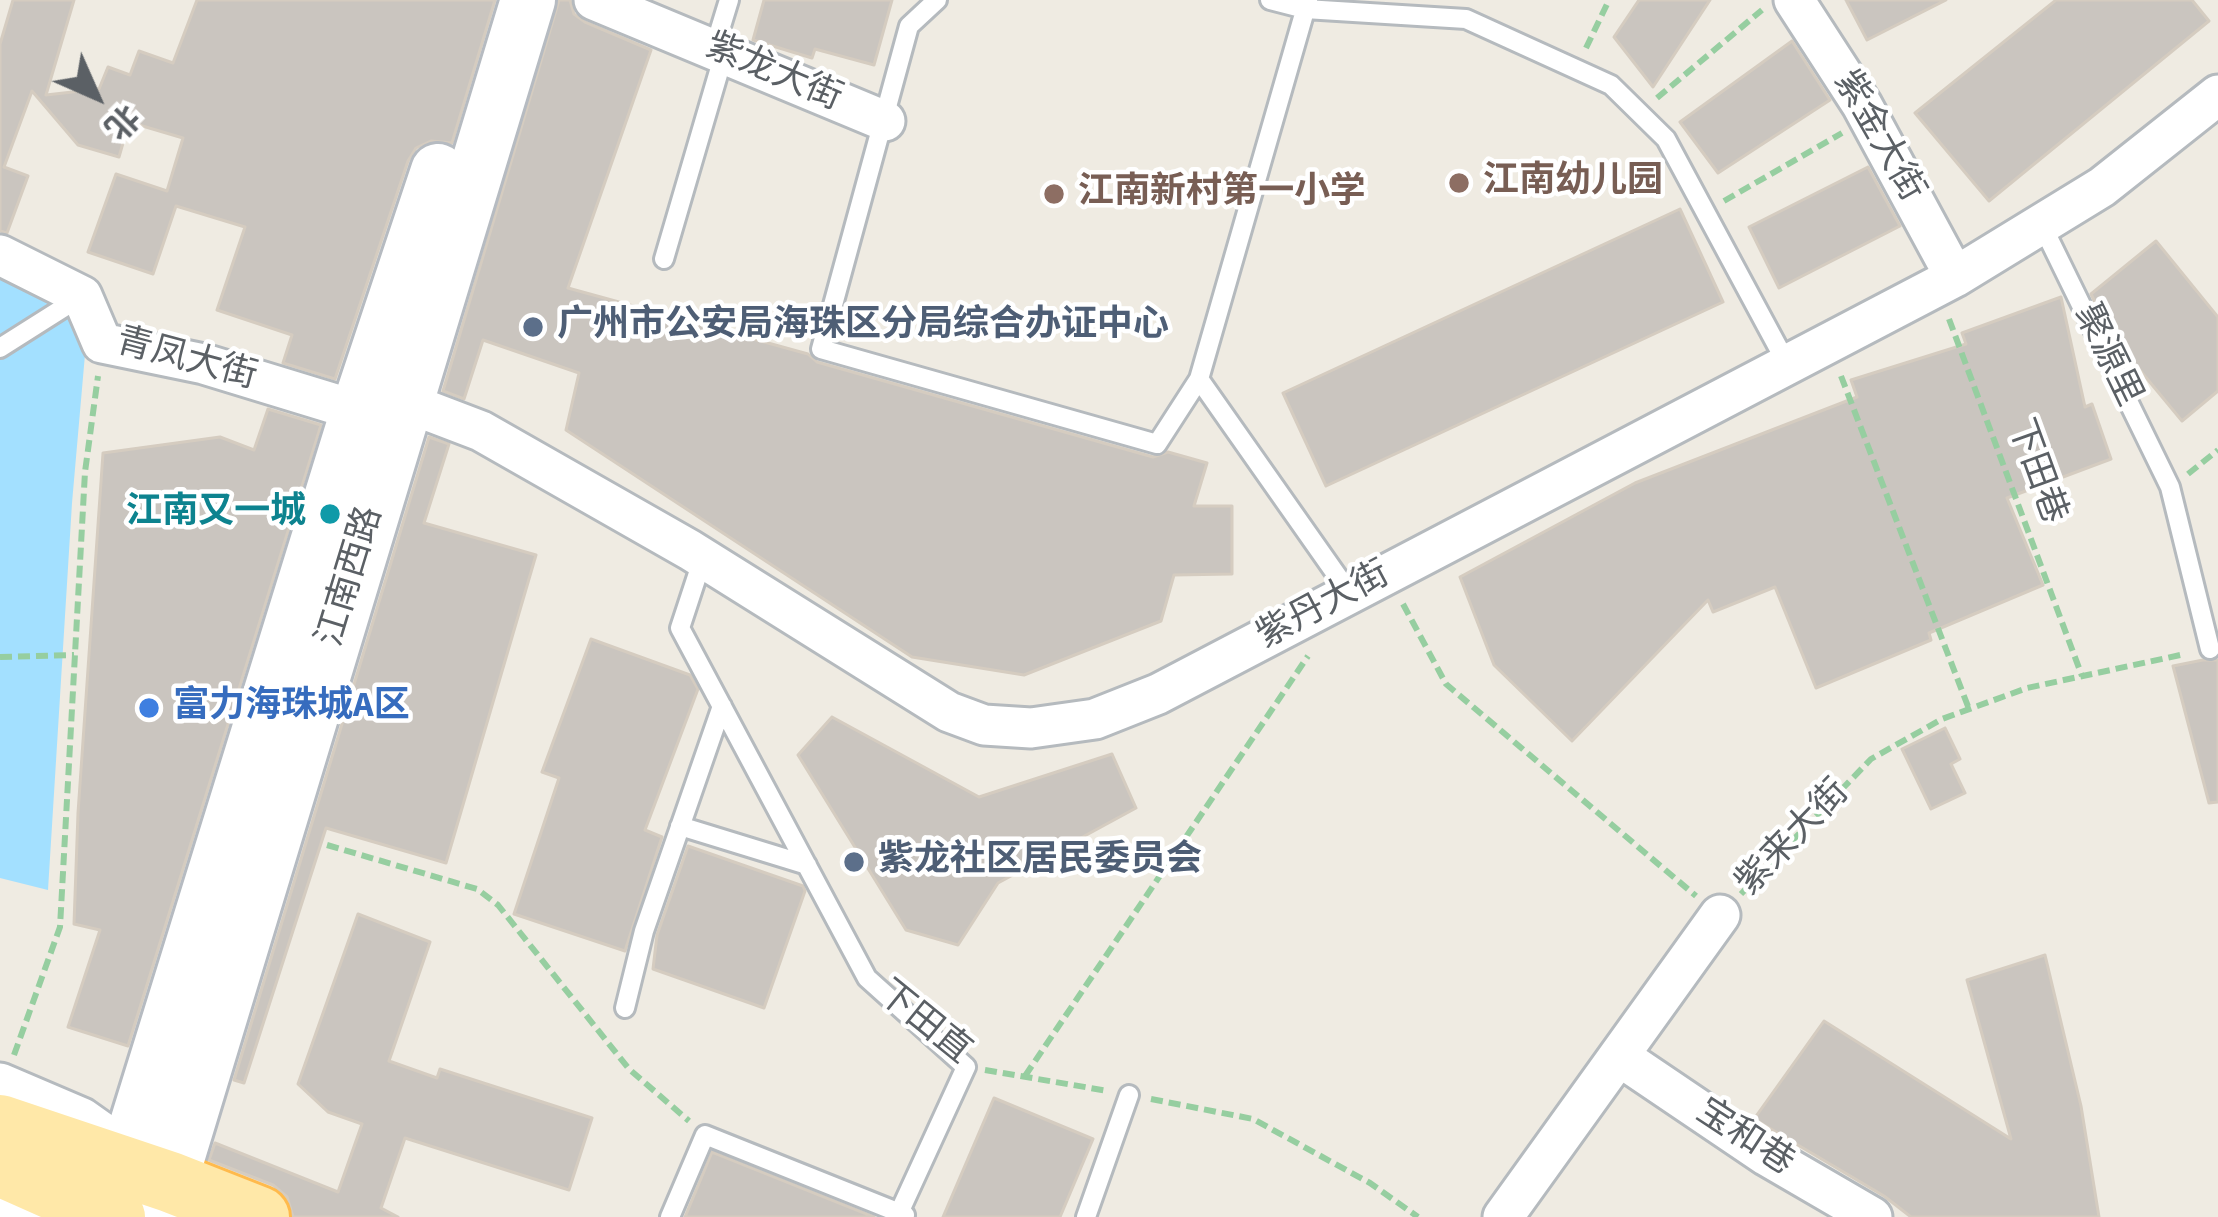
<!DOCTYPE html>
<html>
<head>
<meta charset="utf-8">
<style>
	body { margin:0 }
	#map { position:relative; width:2218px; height:1217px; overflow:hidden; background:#efebe2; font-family:"Source Sans 3","Noto Sans SC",sans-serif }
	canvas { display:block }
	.north { position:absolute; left:36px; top:36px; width:120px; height:120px; -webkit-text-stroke:9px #fff; paint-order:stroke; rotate:135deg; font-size:33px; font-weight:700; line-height:48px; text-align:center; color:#5b6065 }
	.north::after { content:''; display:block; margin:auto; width:42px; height:54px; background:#5b6065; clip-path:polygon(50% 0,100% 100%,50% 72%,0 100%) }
</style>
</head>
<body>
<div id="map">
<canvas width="2218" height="1217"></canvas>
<div class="north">北</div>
</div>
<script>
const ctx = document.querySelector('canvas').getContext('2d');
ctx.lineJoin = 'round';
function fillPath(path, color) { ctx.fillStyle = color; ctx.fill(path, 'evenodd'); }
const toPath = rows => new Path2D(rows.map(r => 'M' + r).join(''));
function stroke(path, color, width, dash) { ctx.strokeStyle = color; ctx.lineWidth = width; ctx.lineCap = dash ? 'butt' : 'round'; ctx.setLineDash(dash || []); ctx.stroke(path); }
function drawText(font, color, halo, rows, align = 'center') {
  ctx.font = font + ' "Source Sans 3","Noto Sans SC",sans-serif'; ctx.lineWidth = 9; ctx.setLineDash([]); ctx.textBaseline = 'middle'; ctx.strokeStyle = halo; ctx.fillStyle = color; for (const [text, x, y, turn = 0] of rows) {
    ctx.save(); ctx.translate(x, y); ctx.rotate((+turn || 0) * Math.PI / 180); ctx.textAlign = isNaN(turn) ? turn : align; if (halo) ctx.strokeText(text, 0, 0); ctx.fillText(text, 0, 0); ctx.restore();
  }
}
fillPath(toPath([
	[0,267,57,294,86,343,72,503,48,890,0,878]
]), '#a3e0ff');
const building = toPath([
	[13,0,74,0,46,95,99,89,108,67,130,75,139,51,173,63,197,0,495,0,452,143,431,141,416,148,408,161,335,379,283,363,292,335,217,310,245,227,176,206,153,274,88,252,116,174,167,191,183,138,129,122,119,157,78,145,32,91,4,167,28,176,7,233,0,231,0,44,13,0],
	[559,0,570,0,574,14,585,22,651,50,568,288,808,354,817,362,1153,457,1168,452,1207,463,1194,506,1232,506,1232,574,1174,575,1161,621,1024,675,912,657,566,430,579,373,483,340,464,399,443,391,559,0],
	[764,0,892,0,874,65,815,49,812,58,753,40,764,0],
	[1639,0,1710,0,1653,87,1614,37,1639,0],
	[1846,0,1946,0,1867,40,1846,0],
	[2056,0,2192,0,2209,21,1989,201,1915,113,2056,0],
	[1792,41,1830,100,1718,173,1680,122,1792,41],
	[1868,167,1900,226,1779,288,1749,227,1868,167],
	[1680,209,1723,302,1326,486,1283,393,1680,209],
	[2156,241,2218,317,2218,391,2182,421,2110,334,2091,294,2156,241],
	[2061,297,2085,407,2092,404,2111,459,2007,498,2043,585,1929,633,1931,640,1816,688,1775,587,1713,612,1708,600,1572,741,1494,665,1460,577,1635,483,1857,397,1851,380,1966,344,1962,333,2061,297],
	[268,409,321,425,128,1046,68,1027,100,930,74,924,78,813,103,453,220,437,254,450,268,409],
	[429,437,449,444,424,523,536,555,446,863,326,828,244,1083,234,1080,429,437],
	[591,639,690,675,698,689,645,830,662,837,625,951,514,914,559,778,542,772,591,639],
	[2203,660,2218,660,2218,802,2209,803,2173,666,2203,660],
	[832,717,979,797,1112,754,1136,808,998,883,958,945,906,930,798,755,832,717],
	[1945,728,1960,759,1951,764,1965,793,1931,809,1902,749,1945,728],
	[688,846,803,886,805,891,764,1008,653,969,657,935,688,846],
	[358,914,430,942,389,1061,437,1078,440,1069,592,1118,569,1190,405,1138,381,1208,398,1217,293,1217,287,1197,273,1185,209,1160,215,1143,338,1192,362,1124,328,1112,298,1084,358,914],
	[2045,955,2081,1106,2099,1217,1911,1217,1884,1196,1754,1119,1824,1021,2011,1139,1967,980,2045,955],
	[994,1098,1093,1139,1060,1217,943,1217,994,1098],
	[712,1152,874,1217,685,1217,712,1152]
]);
fillPath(building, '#cac5bf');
stroke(building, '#d5ccc0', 3);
const lane = toPath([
	[937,0,909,26,821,349,1157,444,1199,379,1308,0],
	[1270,0,1305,9,1466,19,1611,85,1666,139,1787,364],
	[714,49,729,0],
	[2042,225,2170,487,2210,649],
	[664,259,724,54],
	[0,348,82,296],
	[1199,379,1350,594],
	[703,558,680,628,867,978,966,1067,899,1213],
	[680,826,807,865],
	[625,1008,644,931,722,706],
	[670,1217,705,1135,905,1215],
	[1086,1217,1129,1095]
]);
const street = toPath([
	[594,0,885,121],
	[1794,0,1862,105,1955,277],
	[0,255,82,296,102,343,204,364,358,411,405,402,481,431,690,550,949,712,984,725,1031,728,1095,719,1158,694,1955,277,2102,187,2218,95],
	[1619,1056,1767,1156,1872,1217],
	[0,1083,82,1118,106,1135,121,1164],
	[0,1202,39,1217],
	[1503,1217,1720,915]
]);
const secondary = toPath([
	[134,1209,123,1169,358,411,438,171],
	[146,1217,170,1182,528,0]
]);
const primary = toPath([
	[0,1125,170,1182,259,1217],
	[0,1166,115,1217]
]);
stroke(lane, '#b5babe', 24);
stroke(street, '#b5babe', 45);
stroke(secondary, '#b6bbc1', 60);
stroke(primary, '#ffba4c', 66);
stroke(toPath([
	[1586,48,1609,0],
	[1657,98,1762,10],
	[1724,201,1842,133],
	[1949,319,2082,676],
	[1841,376,1969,709],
	[2188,474,2218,450],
	[1403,604,1446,684,1696,896],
	[0,657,74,655],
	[327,845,477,889,498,905,629,1069,689,1121],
	[1741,894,1871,759,1942,719,2027,688,2185,654],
	[14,1055,60,927,85,472,98,376],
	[985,1070,1108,1091],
	[1025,1076,1308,656],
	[1151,1099,1253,1119,1370,1183,1418,1217]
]), '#96cea0', 6, [12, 6]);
stroke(lane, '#fff', 18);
stroke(street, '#fff', 39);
stroke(secondary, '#fff', 54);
stroke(primary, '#ffe8a8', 60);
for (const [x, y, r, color] of [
	[1459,183,12,"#8d6e63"],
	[1054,194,12,"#8d6e63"],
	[533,327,12,"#5c6f8a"],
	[330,514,12,"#0f9aa8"],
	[149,708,12,"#3f7fe0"],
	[854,862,12,"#5c6f8a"]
]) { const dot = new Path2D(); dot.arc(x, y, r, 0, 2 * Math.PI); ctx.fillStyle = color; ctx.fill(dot); stroke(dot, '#fff', 4.5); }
drawText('36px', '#5b6065', '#fff', [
	["紫龙大街",773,74,23],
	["紫金大街",1877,137,60],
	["聚源里",2106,356,64],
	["青凤大街",186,361,15],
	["下田巷",2035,472,70],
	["江南西路",352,577,-73],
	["紫丹大街",1324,607,-28],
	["紫来大街",1794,839,-46],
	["下田直",923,1024,39],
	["宝和巷",1744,1139,33]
]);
drawText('bold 36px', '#785e54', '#fff', [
	["江南幼儿园",1483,183],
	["江南新村第一小学",1078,194]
], 'left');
drawText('bold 36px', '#4e5e75', '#fff', [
	["广州市公安局海珠区分局综合办证中心",557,327],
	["紫龙社区居民委员会",878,862]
], 'left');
drawText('bold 36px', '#0d838f', '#fff', [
	["江南又一城",306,514]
], 'right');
drawText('bold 36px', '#366cbe', '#fff', [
	["富力海珠城A区",173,708]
], 'left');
</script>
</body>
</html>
